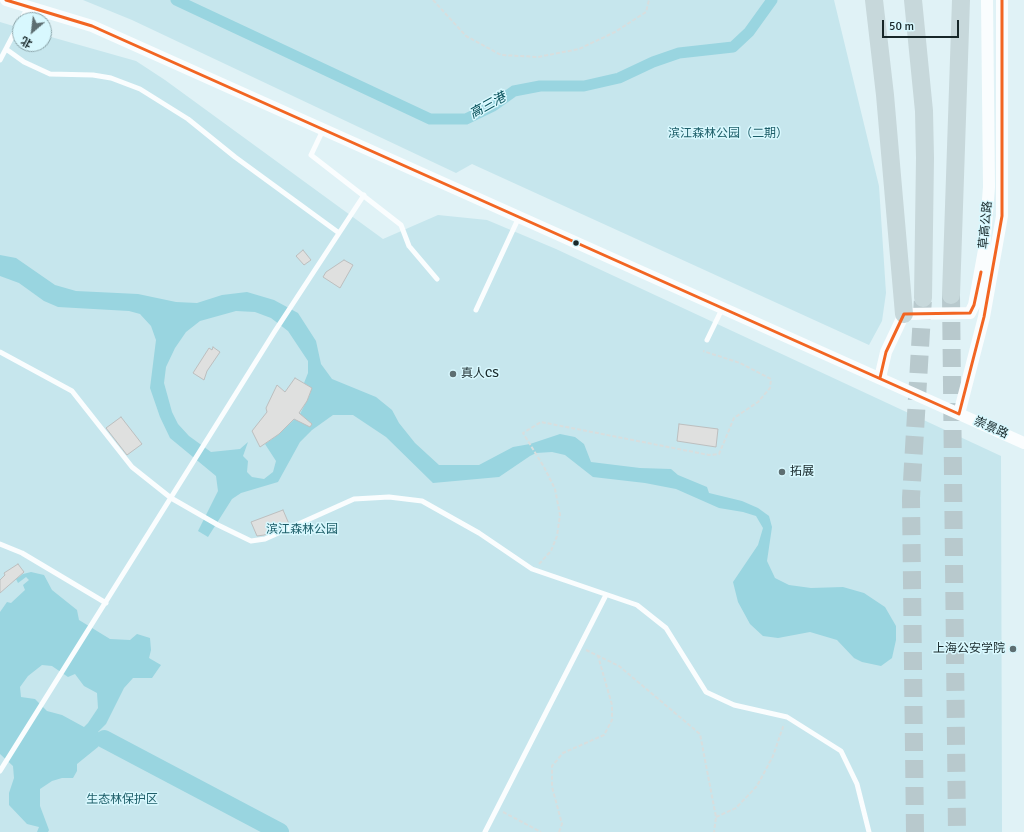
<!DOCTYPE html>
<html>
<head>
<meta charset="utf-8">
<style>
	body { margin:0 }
	#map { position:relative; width:1024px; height:832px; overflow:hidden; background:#e0f2f6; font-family:Signika,"Noto Sans SC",sans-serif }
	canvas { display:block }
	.north { position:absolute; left:12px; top:12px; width:40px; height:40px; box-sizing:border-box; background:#d8f8fe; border:1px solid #8ba4a9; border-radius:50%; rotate:208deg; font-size:11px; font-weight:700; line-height:16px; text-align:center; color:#172729 }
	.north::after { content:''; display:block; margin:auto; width:14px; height:18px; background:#5d6e71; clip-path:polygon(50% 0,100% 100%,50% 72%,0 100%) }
	.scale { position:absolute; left:882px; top:20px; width:77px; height:18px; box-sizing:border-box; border:2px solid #172729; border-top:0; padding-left:5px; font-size:12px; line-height:14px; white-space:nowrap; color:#172729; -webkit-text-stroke:3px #d8f8fe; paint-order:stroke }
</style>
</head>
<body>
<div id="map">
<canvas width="1024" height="832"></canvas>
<div class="north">北</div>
<div class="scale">50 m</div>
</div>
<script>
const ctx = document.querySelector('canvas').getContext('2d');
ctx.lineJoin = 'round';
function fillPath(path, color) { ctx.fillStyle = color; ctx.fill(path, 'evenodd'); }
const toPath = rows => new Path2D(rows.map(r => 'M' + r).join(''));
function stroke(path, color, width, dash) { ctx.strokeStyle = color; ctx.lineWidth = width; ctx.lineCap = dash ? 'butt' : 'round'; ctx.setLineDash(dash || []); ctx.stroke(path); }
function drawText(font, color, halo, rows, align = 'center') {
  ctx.font = font + ' Signika,"Noto Sans SC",sans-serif'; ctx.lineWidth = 3; ctx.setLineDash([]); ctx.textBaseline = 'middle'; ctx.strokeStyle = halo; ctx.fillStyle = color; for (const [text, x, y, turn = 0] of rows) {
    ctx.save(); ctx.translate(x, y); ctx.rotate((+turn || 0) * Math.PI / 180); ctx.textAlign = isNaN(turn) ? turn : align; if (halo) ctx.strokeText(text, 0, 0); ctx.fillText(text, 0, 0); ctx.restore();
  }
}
fillPath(toPath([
	[83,0,834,0,879,186,886,293,882,321,869,345,472,164,456,173,132,20],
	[0,22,20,28,20,44,44,44,44,35,136,61,165,80,383,239,438,215,487,220,556,249,1001,456,1002,832,0,832]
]), '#c6e6ed');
fillPath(toPath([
	[0,255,16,258,55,285,76,291,138,294,176,302,197,303,222,295,247,292,274,300,298,313,316,341,321,364,332,379,376,397,392,410,399,423,415,443,439,465,479,465,513,447,530,444,560,434,575,437,584,444,591,462,640,468,671,469,678,475,707,487,709,493,742,501,758,508,769,516,772,527,767,561,775,578,789,585,811,588,843,587,864,593,885,607,896,626,896,640,892,658,881,666,862,662,854,658,837,640,810,632,778,638,763,636,750,624,738,602,733,582,758,545,763,528,756,516,743,512,719,508,676,489,645,483,593,477,565,455,552,452,536,453,530,456,499,477,433,483,386,437,353,415,333,415,312,430,300,442,278,482,241,493,232,499,208,537,198,531,218,491,216,476,170,438,160,417,150,388,156,340,151,326,140,314,129,311,58,307,44,301,19,283,0,276],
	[236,311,255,312,271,318,288,331,308,361,308,373,304,383,311,388,310,394,300,414,279,434,265,444,276,461,273,472,264,479,252,477,247,472,248,461,243,456,248,442,240,449,211,452,189,436,178,424,172,412,164,383,166,367,175,348,186,332,200,321],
	[31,572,44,575,52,590,77,610,79,620,110,639,130,640,137,634,150,638,151,650,149,658,161,665,152,678,133,678,124,688,106,724,98,732,104,739,98,747,77,764,77,771,73,778,62,778,52,781,40,789,40,806,49,830,48,832,37,832,39,827,27,824,9,805,9,793,14,778,13,766,0,754,0,612,7,602,11,603,25,590,23,585,29,580,26,577,18,583,16,579,23,574],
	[42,665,52,666,68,677,75,674,84,686,97,693,98,708,88,723,84,727,62,715,47,711,35,699,21,697,20,687,28,676]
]), '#99d5e0');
stroke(toPath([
	[176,0,430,119,466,119,493,106,514,91,540,86,584,86,619,78,653,62,679,53,733,47,749,32,772,0]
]), '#99d5e0', 11);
stroke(toPath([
	[104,739,280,832]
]), '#99d5e0', 18);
const building = toPath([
	[303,250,311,260,304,265,296,256,303,250],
	[344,260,353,265,340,288,323,277,326,272,344,260],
	[213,347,220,352,207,371,204,380,193,373,209,348,212,350,213,347],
	[295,378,312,388,307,401,299,413,312,424,310,427,294,419,279,434,260,447,252,431,267,412,266,408,277,385,285,392,295,378],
	[121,417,142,444,127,455,106,428,121,417],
	[679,424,718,429,716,447,677,441,679,424],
	[283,510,289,524,264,535,257,536,251,522,283,510],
	[18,564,24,572,0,593,0,580,5,575,4,573,18,564]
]);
fillPath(building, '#dfe0df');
stroke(building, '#bdbfbf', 1);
stroke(toPath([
	[951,295,957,832],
	[915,832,911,498,923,298]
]), '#b8c9cd', 18, [18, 9]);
stroke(toPath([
	[433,0,466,36,501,55,538,57,579,49,615,32,646,12,649,0],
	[539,564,551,551,557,536,560,515,555,489,544,467,523,433,541,422,709,455,719,454,734,418,758,402,770,388,771,379,740,363,703,351],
	[586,650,619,666,700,734,716,817,714,832],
	[503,812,541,832],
	[716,817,736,808,757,786,773,756,784,724],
	[559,832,562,824,552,787,552,766,563,753,604,735,612,720,612,705,598,656]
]), '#d8dede', 2, [4, 2]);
stroke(toPath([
	[21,20,28,7],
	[6,49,24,62,50,74,93,75,111,78,140,89,188,119,235,157,339,233],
	[0,60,20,22],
	[323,130,311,155,401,225,409,246,437,279],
	[476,310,519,217],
	[707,340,722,309],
	[0,352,72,391,132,467,171,498,218,525,251,541,265,539,354,499,389,497,422,501,479,533,532,569,637,605,666,628,706,692,734,705,787,717,841,751,857,784,869,832],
	[0,544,22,553,106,603],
	[0,771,275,331,364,195],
	[485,832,606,595]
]), '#fafdfe', 5);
stroke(toPath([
	[6,0,92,26,1024,443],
	[880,378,886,352,904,314,970,313,974,305,984,250,989,187,987,0],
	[959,414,984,317,1002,216,1002,0]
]), '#fafdfe', 12);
stroke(toPath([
	[874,0,885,95,904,314],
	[913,0,924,111,925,158,923,298],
	[951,295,961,0]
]), '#c7d8db', 18);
stroke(toPath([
	[6,0,92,26,959,414,984,317,1002,216,1002,0],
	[880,378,886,352,904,314,970,313,974,305,981,272]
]), '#f26522', 3);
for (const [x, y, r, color] of [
	[576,243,3.5,"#172729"],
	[453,374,4,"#5d6e71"],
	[782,472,4,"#5d6e71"],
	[1013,649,4,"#5d6e71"]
]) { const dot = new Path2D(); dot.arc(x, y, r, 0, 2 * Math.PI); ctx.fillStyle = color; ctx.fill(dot); stroke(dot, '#d8f8fe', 1.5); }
drawText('12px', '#1c5d68', '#d8f8fe', [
	["滨江森林公园（二期）",728,134],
	["滨江森林公园",302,530],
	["生态林保护区",122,800]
]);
drawText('12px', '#172729', '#d8f8fe', [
	["草高公路",986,225,-85],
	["崇景路",991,428,24]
]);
drawText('12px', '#172729', '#d8f8fe', [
	["真人CS",461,374],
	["拓展",790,472],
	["上海公安学院",1005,649,"right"]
], 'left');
drawText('italic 13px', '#044e58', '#d8f8fe', [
	["高三港",488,106,-29]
]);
</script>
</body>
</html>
